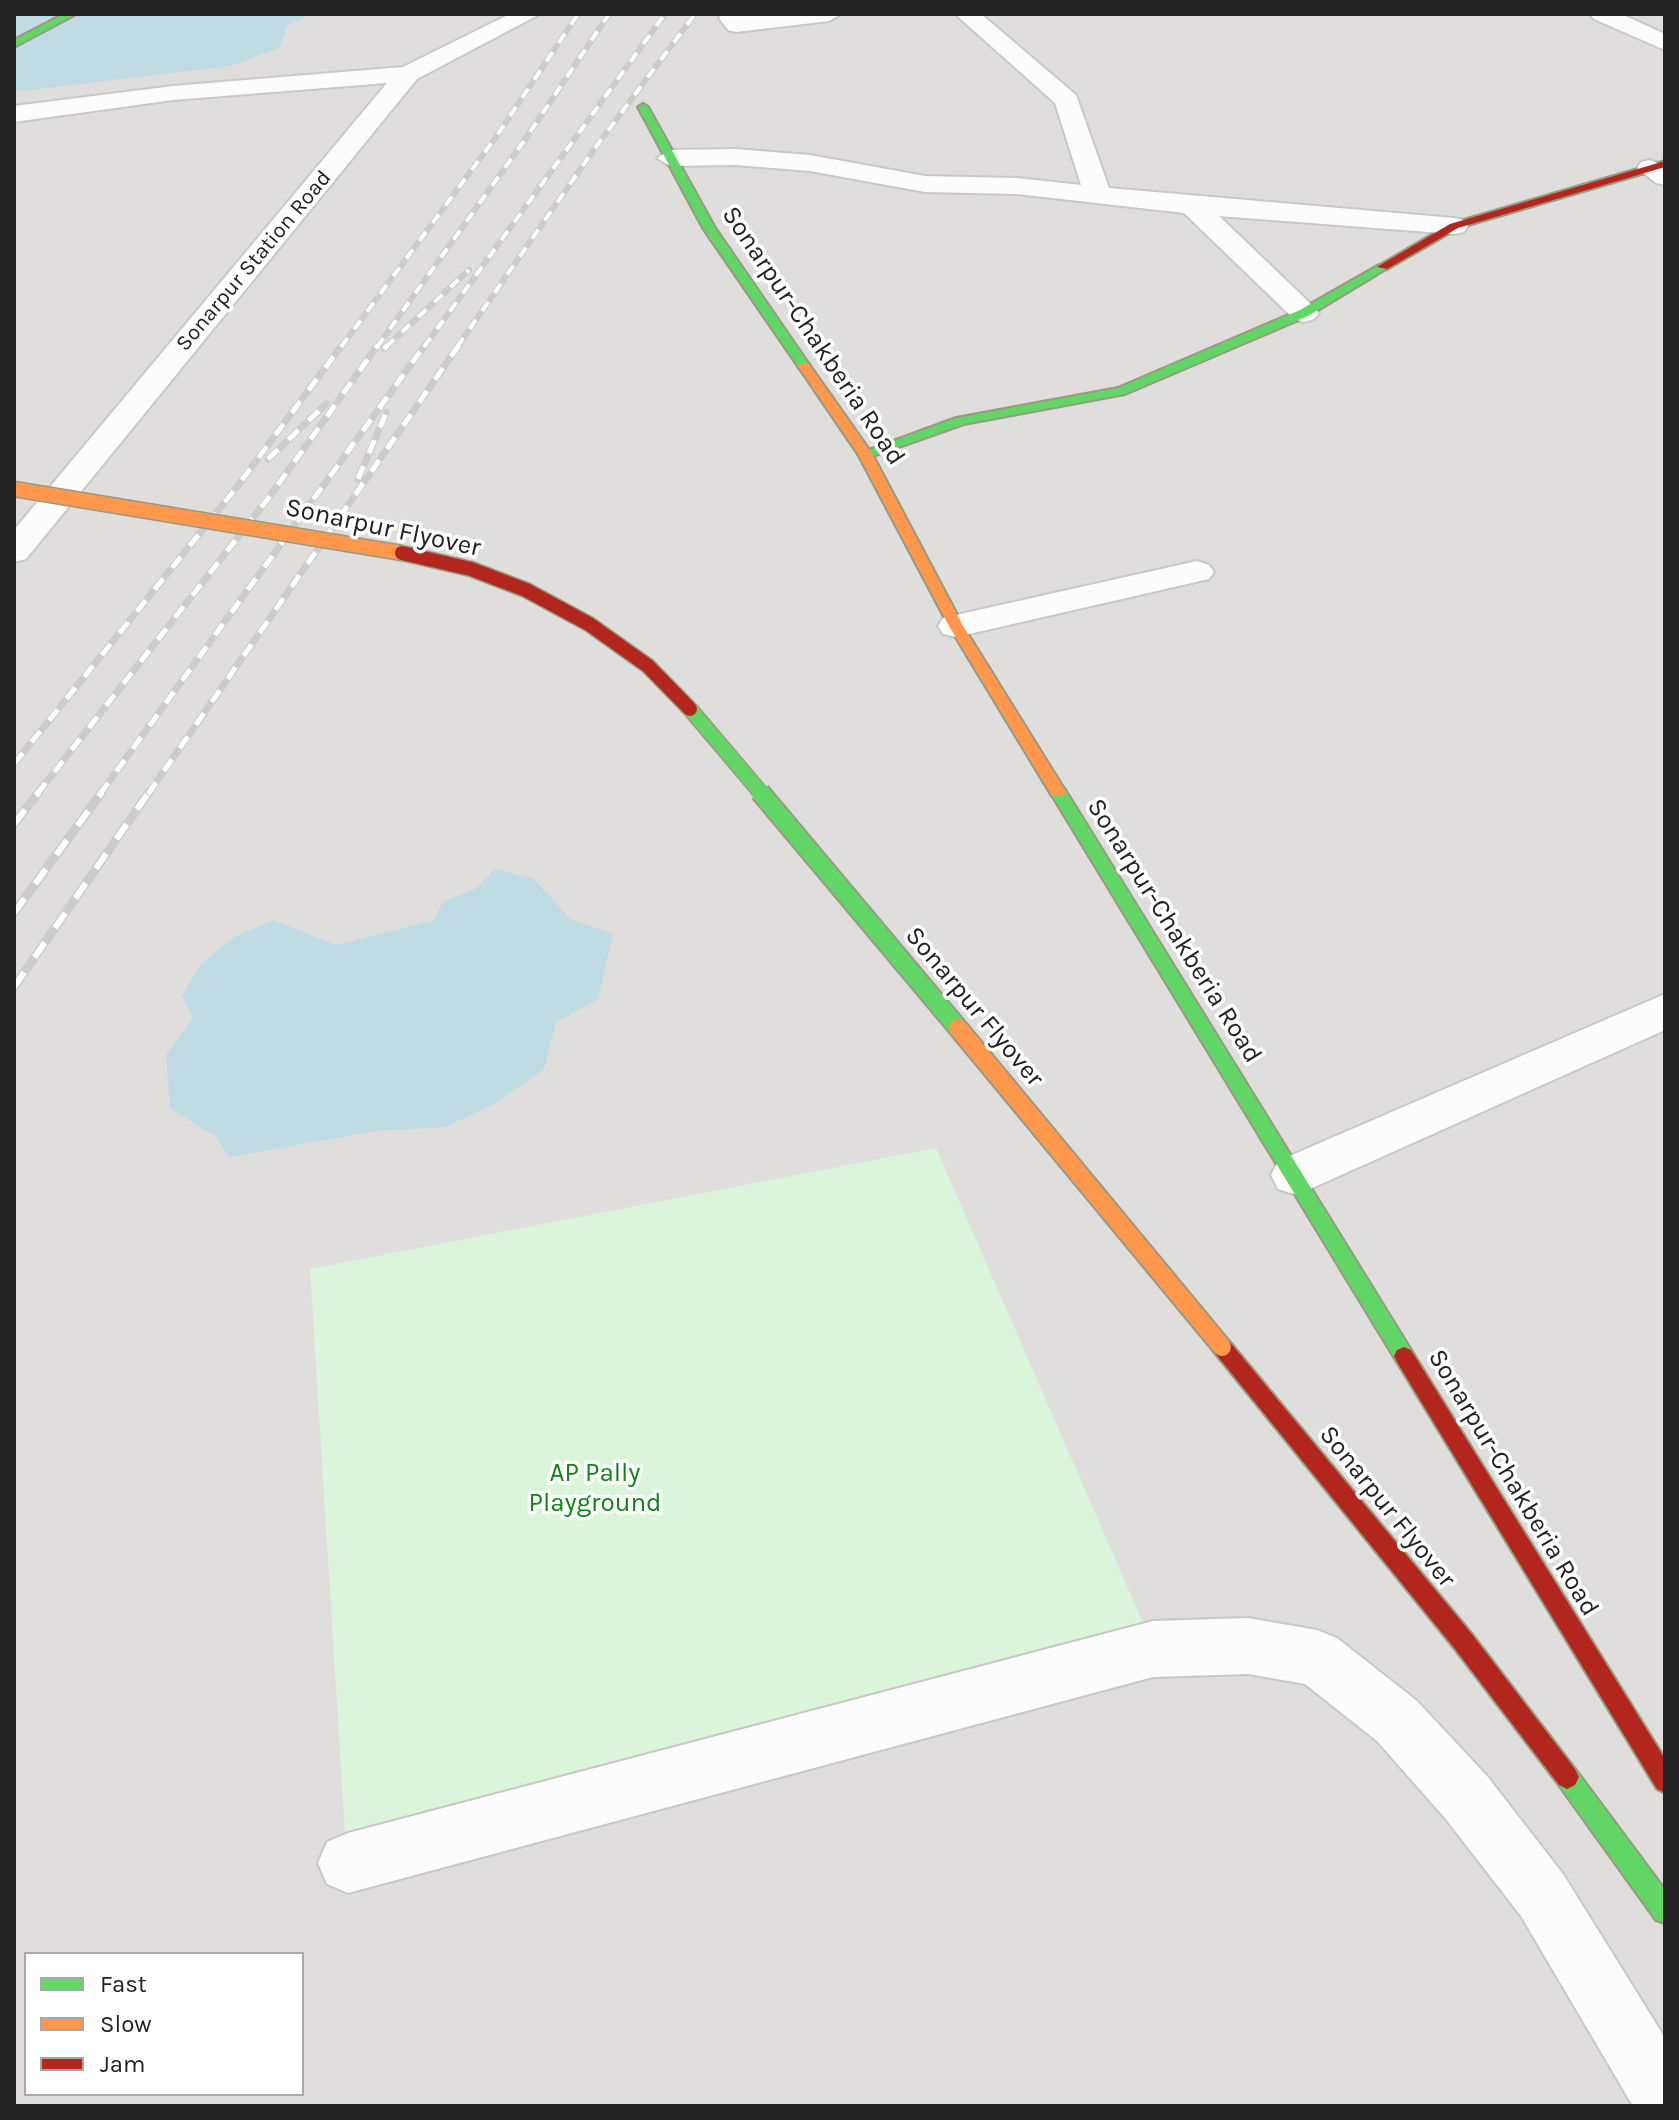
<!DOCTYPE html>
<html>
<head>
<meta charset="utf-8">
<style>
	body { margin:0 }
	#map { position:relative; width:1679px; height:2120px; overflow:hidden; background:#f0eeeb; font-family:Karla,sans-serif }
	canvas { display:block }
	.frame { position:absolute; inset:0; border:16px solid #222; pointer-events:none }
	.legend { position:absolute; left:24px; top:1952px; width:280px; height:144px; box-sizing:border-box; background:#fff; border:2px solid #a7a7a7; margin:0; padding:10px 14px; list-style:none; font-size:24px; color:#222 }
	.legend li { display:flex; align-items:center; gap:16px; height:40px }
	.legend b { width:40px; border:2px solid #a7a7a7 }
</style>
</head>
<body>
<div id="map">
<canvas width="1679" height="2120"></canvas>
<div class="frame"></div>
<ul class="legend">
<li><b style="height:10px;background:#63d668"></b>Fast</li>
<li><b style="height:10px;background:#ff974d"></b>Slow</li>
<li><b style="height:10px;background:#b3261e"></b>Jam</li>
</ul>
</div>
<script>
const ctx = document.querySelector('canvas').getContext('2d');
ctx.lineJoin = 'round';
function fillPath(path, color) { ctx.fillStyle = color; ctx.fill(path, 'evenodd'); }
const toPath = rows => new Path2D(rows.map(r => 'M' + r).join(''));
function stroke(path, color, width, dash) { ctx.strokeStyle = color; ctx.lineWidth = width; ctx.lineCap = dash ? 'butt' : 'round'; ctx.setLineDash(dash || []); ctx.stroke(path); }
function drawText(font, color, halo, rows, align = 'center') {
  ctx.font = font + ' Karla,sans-serif'; ctx.lineWidth = 7; ctx.setLineDash([]); ctx.textBaseline = 'middle'; ctx.strokeStyle = halo; ctx.fillStyle = color; for (const [text, x, y, turn = 0] of rows) {
    ctx.save(); ctx.translate(x, y); ctx.rotate((+turn || 0) * Math.PI / 180); ctx.textAlign = isNaN(turn) ? turn : align; if (halo) ctx.strokeText(text, 0, 0); ctx.fillText(text, 0, 0); ctx.restore();
  }
}
fillPath(toPath([
	[14,14,1665,14,1665,2106,14,2106],
	[26,1954,302,1954,302,2094,26,2094]
]), '#dfdedc');
fillPath(toPath([
	[936,1148,1144,1625,345,1833,310,1269]
]), '#daf5da');
fillPath(toPath([
	[14,14,312,14,288,25,279,48,231,66,14,92],
	[495,869,534,879,571,920,613,934,598,999,556,1022,544,1069,494,1104,445,1127,376,1131,229,1157,216,1137,170,1108,166,1055,193,1018,182,996,201,964,236,936,274,920,336,945,434,920,443,902,477,888]
]), '#bfdbe3');
const street = toPath([
	[510,14,540,14,417,79,26,559,14,562,14,530,387,83,173,100,14,122,14,106,173,86,403,67,510,14],
	[722,14,760,15,841,14,829,21,736,32,728,30,719,18,722,14],
	[955,14,981,14,1076,95,1109,188,1454,218,1464,220,1468,226,1464,232,1454,234,1219,216,1314,307,1319,313,1314,319,1304,322,1294,319,1184,213,1017,194,925,192,810,171,735,165,670,166,657,158,670,150,735,149,810,155,925,176,1017,178,1081,185,1055,103,955,14],
	[1590,14,1621,14,1665,34,1665,50,1594,19,1590,14],
	[1650,160,1665,166,1665,185,1656,183,1637,168,1641,162,1650,160],
	[1197,561,1209,565,1214,572,1209,579,956,637,943,634,938,626,943,618,956,615,1197,561],
	[1665,994,1665,1030,1310,1189,1294,1194,1278,1189,1271,1175,1278,1161,1665,994],
	[1248,1618,1317,1630,1337,1638,1417,1701,1487,1776,1563,1874,1665,2038,1665,2106,1633,2106,1521,1916,1445,1818,1377,1741,1305,1684,1248,1674,1153,1677,348,1893,327,1884,318,1863,327,1842,348,1833,1153,1621,1248,1618]
]);
const fast = toPath([
	[64,14,76,14,14,47,14,40,64,14],
	[643,104,648,107,715,228,810,366,808,369,800,369,703,228,638,107,643,104],
	[1379,265,1389,267,1308,316,1125,394,964,424,870,457,858,454,956,418,1118,388,1300,310,1379,265],
	[1058,787,1064,788,1411,1350,1414,1356,1411,1362,1404,1365,1397,1362,1050,792,1058,787],
	[1567,1765,1575,1769,1665,1890,1665,1923,1656,1920,1559,1785,1555,1777,1559,1769,1567,1765]
]);
const slow = toPath([
	[800,363,808,363,872,454,963,626,1066,792,1064,796,1052,796,949,626,858,454,798,366,800,363]
]);
const jam = toPath([
	[1665,161,1665,167,1458,228,1387,269,1377,267,1450,224,1665,161],
	[1222,1338,1229,1341,1471,1633,1575,1769,1579,1777,1575,1785,1567,1789,1559,1785,1455,1649,1215,1353,1212,1347,1215,1341,1222,1338],
	[1404,1347,1411,1350,1665,1759,1665,1793,1657,1789,1397,1362,1394,1356,1397,1350,1404,1347]
]);
stroke(street, '#c9c8c7', 4);
stroke(fast, '#999a82', 4);
stroke(slow, '#999a82', 4);
stroke(jam, '#999a82', 4);
fillPath(street, '#fdfcfc');
fillPath(fast, '#63d668');
fillPath(slow, '#ff974d');
fillPath(jam, '#b3261e');
const railFar2 = toPath([
	[341,347,496,137,578,14],
	[377,347,524,141,609,14],
	[386,347,469,270],
	[424,347,665,14],
	[457,347,595,148,695,14]
]);
const railFar1 = toPath([
	[384,349,388,345],
	[268,459,326,404],
	[358,479,386,413],
	[14,764,233,492,342,345],
	[37,794,267,500,378,345],
	[100,794,425,345],
	[148,794,459,345]
]);
const rail = toPath([
	[14,824,39,792],
	[14,913,102,792],
	[14,987,149,792]
]);
stroke(railFar2, '#ccc', 6);
stroke(railFar1, '#ccc', 7);
stroke(rail, '#ccc', 9);
stroke(railFar2, '#fff', 4, [11]);
stroke(railFar1, '#fff', 5, [14]);
stroke(rail, '#fff', 6, [18]);
const fastBridgeFar1 = toPath([
	[690,709,762,794]
]);
const fastBridge = toPath([
	[760,792,958,1028]
]);
const slowBridgeFar1 = toPath([
	[14,489,402,553]
]);
const slowBridge = toPath([
	[958,1028,1222,1347]
]);
const jamBridge = toPath([
	[402,553,471,569,526,590,589,624,648,666,690,709]
]);
stroke(fastBridgeFar1, '#999a82', 17, []);
stroke(fastBridge, '#999a82', 22, []);
stroke(slowBridgeFar1, '#999a82', 17, []);
stroke(slowBridge, '#999a82', 22, []);
stroke(jamBridge, '#999a82', 17, []);
stroke(fastBridgeFar1, '#63d668', 14);
stroke(fastBridge, '#63d668', 18);
stroke(slowBridgeFar1, '#ff974d', 14);
stroke(slowBridge, '#ff974d', 18);
stroke(jamBridge, '#b3261e', 14);
drawText('22px', '#222', '#fff', [
	["Sonarpur Station Road",254,261,-50]
]);
drawText('26px', '#222', '#fff', [
	["Sonarpur-Chakberia Road",813,336,56],
	["Sonarpur Flyover",383,528,12],
	["Sonarpur-Chakberia Road",1174,931,58],
	["Sonarpur Flyover",974,1007,50],
	["Sonarpur-Chakberia Road",1513,1483,59],
	["Sonarpur Flyover",1387,1507,51]
]);
drawText('26px', '#0c8416', '#fff', [
	["AP Pally",595,1474],
	["Playground",595,1504]
]);
</script>
</body>
</html>
